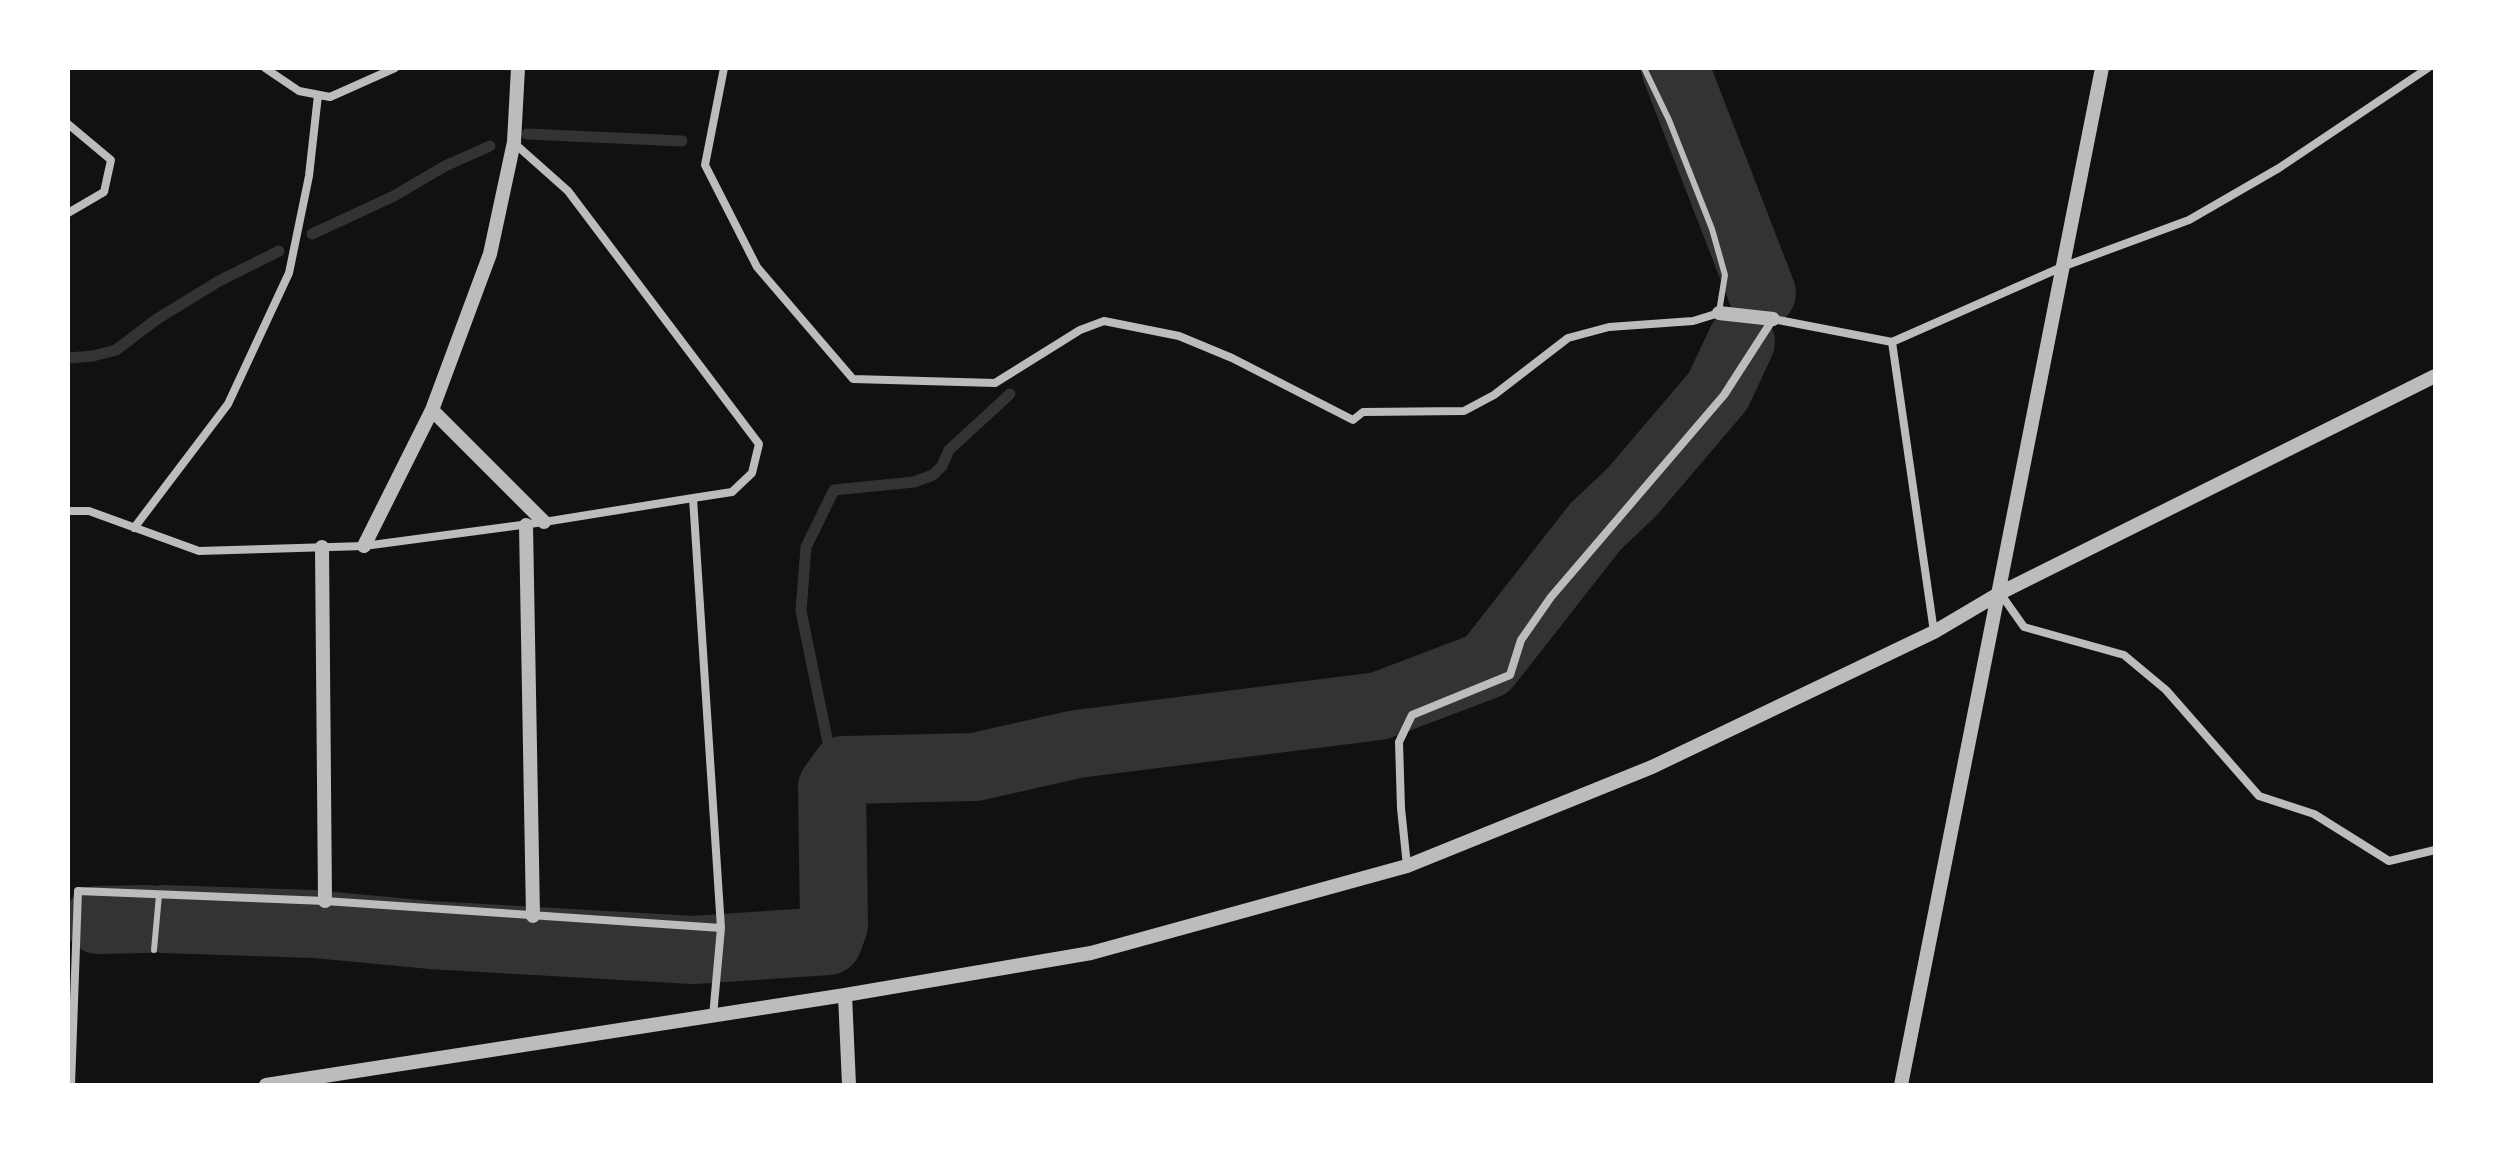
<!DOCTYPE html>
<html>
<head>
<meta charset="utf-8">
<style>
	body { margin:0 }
	#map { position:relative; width:2503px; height:1153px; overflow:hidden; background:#111; font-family:Arial,sans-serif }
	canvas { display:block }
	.frame { position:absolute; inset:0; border:70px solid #fff; pointer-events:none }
</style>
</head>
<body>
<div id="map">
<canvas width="2503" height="1153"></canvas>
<div class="frame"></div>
</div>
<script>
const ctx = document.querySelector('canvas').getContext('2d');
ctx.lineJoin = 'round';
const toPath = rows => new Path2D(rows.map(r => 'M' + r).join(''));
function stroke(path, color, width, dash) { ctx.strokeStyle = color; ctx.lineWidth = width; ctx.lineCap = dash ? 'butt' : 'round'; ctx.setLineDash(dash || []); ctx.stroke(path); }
stroke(toPath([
	[527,134,682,141],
	[312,234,394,196,445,166,490,146],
	[68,358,93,356,116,350,157,319,219,281,279,251],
	[844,770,830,753,801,611,806,547,834,490,914,482,933,475,942,466,949,450,1010,394]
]), '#333', 11);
stroke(toPath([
	[1675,68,1762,293],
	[163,919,314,924,430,935,693,950,828,941,834,925,832,787,844,770,975,767,1077,744,1379,706,1487,665,1596,526,1632,492,1718,391,1741,342],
	[98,920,147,919]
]), '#333', 68);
stroke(toPath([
	[1644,68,1669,120,1712,229,1725,275,1719,312],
	[154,950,159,895]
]), '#bcbcbc', 6);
stroke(toPath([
	[265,68,299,91,330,97,395,68],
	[724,68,705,165,757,267,853,379,995,383,1080,330,1104,321,1179,336,1232,358,1353,420,1363,412,1464,411,1494,395,1568,338,1609,327,1693,321,1719,313],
	[68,124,111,160,104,192,68,213],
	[514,143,568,191,759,444,752,473,732,492,693,498],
	[1892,342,1934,632],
	[68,511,89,511,199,551,364,546,544,522,693,498,721,928,713,1016],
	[134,528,228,404,289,273,309,176,318,95],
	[2000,593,2024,627,2124,655,2166,690,2259,796,2314,814,2389,861,2435,850],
	[1407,866,1401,808,1399,742,1412,715,1510,675,1521,640,1551,597,1724,395,1773,319,1892,342,2062,267,2189,220,2279,168,2428,68],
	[71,1085,78,891,325,901,721,928]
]), '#bcbcbc', 8);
stroke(toPath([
	[1719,313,1773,319],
	[432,410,544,522],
	[526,525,533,916],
	[364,546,432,410,490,254,514,142,518,68],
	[322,547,325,901],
	[845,995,849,1085],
	[266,1085,845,995,1091,953,1407,866,1652,767,1934,632,2000,593,2435,376],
	[1901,1085,2102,68]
]), '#bcbcbc', 14);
</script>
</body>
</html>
